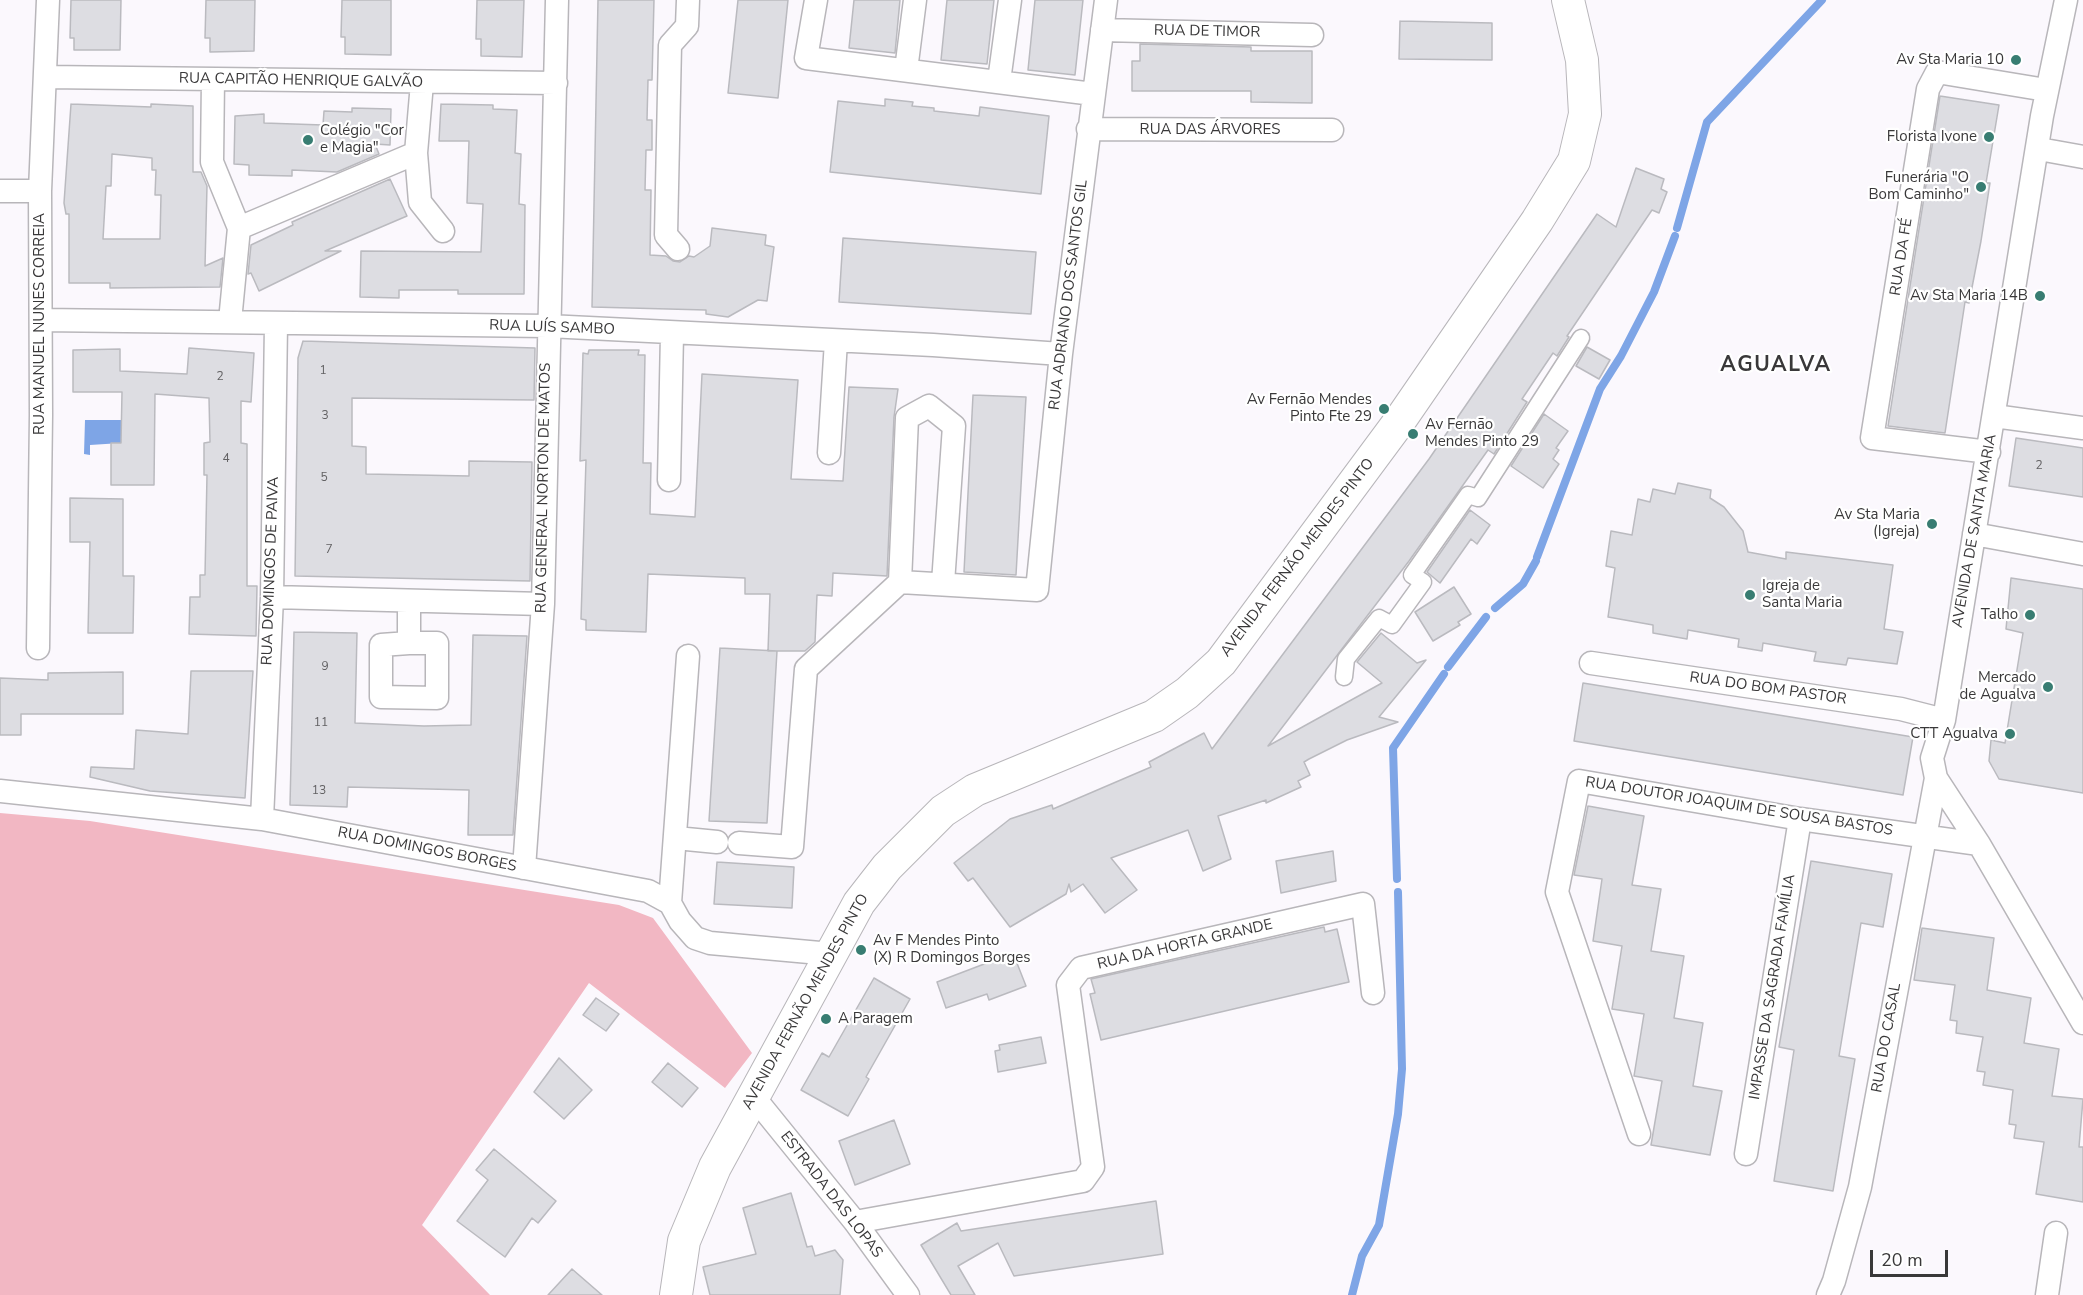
<!DOCTYPE html>
<html>
<head>
<meta charset="utf-8">
<style>
	body { margin:0 }
	#map { position:relative; width:2083px; height:1295px; overflow:hidden; background:#fbf8fd; font-family:"Nunito Sans",sans-serif }
	canvas { display:block }
	.scale { position:absolute; left:1870px; top:1250px; width:78px; height:27px; box-sizing:border-box; border:3px solid #393839; border-top:0; padding-left:8px; font-size:18px; line-height:21px; white-space:nowrap; color:#393839; -webkit-text-stroke:4px #fff; paint-order:stroke }
</style>
</head>
<body>
<div id="map">
<canvas width="2083" height="1295"></canvas>
<div class="scale">20 m</div>
</div>
<script>
const ctx = document.querySelector('canvas').getContext('2d');
ctx.lineJoin = 'round';
function fillPath(path, color) { ctx.fillStyle = color; ctx.fill(path, 'evenodd'); }
const toPath = rows => new Path2D(rows.map(r => 'M' + r).join(''));
function stroke(path, color, width, dash) { ctx.strokeStyle = color; ctx.lineWidth = width; ctx.lineCap = dash ? 'butt' : 'round'; ctx.setLineDash(dash || []); ctx.stroke(path); }
function drawText(font, color, halo, rows, align = 'center') {
  ctx.font = font + ' "Nunito Sans",sans-serif'; ctx.lineWidth = 4.5; ctx.setLineDash([]); ctx.textBaseline = 'middle'; ctx.strokeStyle = halo; ctx.fillStyle = color; for (const [text, x, y, turn = 0] of rows) {
    ctx.save(); ctx.translate(x, y); ctx.rotate((+turn || 0) * Math.PI / 180); ctx.textAlign = isNaN(turn) ? turn : align; if (halo) ctx.strokeText(text, 0, 0); ctx.fillText(text, 0, 0); ctx.restore();
  }
}
fillPath(toPath([
	[0,813,90,821,619,905,653,918,752,1053,725,1088,589,983,422,1225,490,1295,0,1295]
]), '#f2b7c3');
fillPath(toPath([
	[85,420,122,420,121,443,90,445,90,455,84,454]
]), '#7ea5e6');
stroke(toPath([
	[1677,228,1707,122,1822,0],
	[1537,557,1600,389,1621,356,1654,292,1675,236],
	[1495,608,1523,584,1536,561],
	[1448,667,1486,617],
	[1397,879,1393,748,1444,674],
	[1352,1295,1362,1256,1379,1225,1398,1114,1402,1069,1398,892]
]), '#7ea5e6', 8);
const building = toPath([
	[71,0,121,0,120,50,74,50,74,38,70,38,71,0],
	[206,0,255,0,254,51,210,52,210,38,205,38,206,0],
	[342,0,391,0,391,55,345,54,345,37,341,37,342,0],
	[477,0,524,0,522,57,481,56,481,39,476,39,477,0],
	[598,0,654,0,652,80,648,80,647,120,652,120,652,150,646,150,645,190,651,190,650,255,666,256,673,261,680,262,689,256,694,257,710,246,712,228,766,235,765,245,774,247,767,301,758,300,728,317,706,314,706,310,592,307,598,0],
	[738,0,788,0,778,98,728,93,738,0],
	[854,0,900,0,895,53,849,48,854,0],
	[947,0,994,0,987,64,941,60,947,0],
	[1035,0,1083,0,1075,75,1028,70,1035,0],
	[1400,21,1492,23,1492,60,1399,59,1400,21],
	[1140,44,1251,47,1251,51,1312,51,1312,103,1251,102,1251,91,1132,91,1132,61,1140,61,1140,44],
	[1940,96,1999,105,1986,183,1990,183,1981,241,1969,303,1965,302,1945,433,1888,426,1940,96],
	[885,99,913,102,912,106,934,108,934,111,979,116,980,107,1049,116,1041,194,830,172,838,101,885,106,885,99],
	[71,104,151,107,151,104,193,106,193,172,201,172,207,186,205,266,223,258,220,287,110,288,110,283,69,283,69,214,66,214,64,203,71,104],
	[112,154,152,158,152,170,156,170,155,195,161,195,160,239,103,239,106,186,111,186,112,154],
	[441,104,493,105,493,109,517,110,515,153,521,154,519,204,525,205,524,294,458,294,458,290,399,290,399,298,360,297,361,251,481,252,483,204,467,203,469,141,439,141,441,104],
	[352,108,391,109,390,145,375,144,379,154,337,172,292,170,292,176,249,175,249,165,234,164,235,116,264,114,264,123,323,125,324,111,352,112,352,108],
	[1636,168,1664,179,1661,189,1667,192,1659,213,1652,210,1567,336,1569,337,1557,356,1553,353,1522,399,1527,402,1494,454,1488,450,1409,561,1268,746,1382,683,1357,662,1381,633,1417,663,1426,660,1379,717,1398,722,1347,740,1309,759,1304,762,1310,775,1298,781,1301,787,1266,803,1266,800,1218,816,1231,859,1203,871,1188,830,1111,858,1137,890,1105,913,1083,884,1071,892,1069,884,1066,894,1010,927,973,878,968,881,954,863,1010,819,1052,805,1053,809,1151,767,1149,762,1204,733,1212,749,1429,459,1597,214,1616,227,1636,168],
	[390,179,407,216,325,251,341,251,259,291,251,273,248,274,251,245,293,225,292,222,390,179],
	[843,238,1036,252,1031,314,839,302,843,238],
	[303,341,535,348,534,400,352,398,352,446,366,447,366,474,469,476,469,461,532,462,530,581,295,576,298,358,303,341],
	[1587,347,1610,360,1599,379,1576,366,1587,347],
	[189,348,254,353,251,402,241,401,241,443,247,444,247,586,257,586,256,636,189,634,190,597,200,597,200,575,205,575,207,475,204,475,204,443,210,442,209,398,155,394,154,485,111,485,111,443,121,443,122,392,73,392,73,350,120,349,120,371,187,374,189,348],
	[589,350,639,350,638,355,645,355,643,463,651,463,650,514,695,517,702,374,798,380,791,479,843,481,849,387,898,389,894,417,887,576,833,573,832,596,817,595,815,642,805,651,768,651,770,594,745,594,745,578,648,574,646,632,586,630,586,620,581,619,586,460,580,461,583,353,588,354,589,350],
	[973,395,1026,397,1016,575,964,572,973,395],
	[1544,414,1568,431,1556,448,1559,450,1553,459,1559,464,1543,488,1511,466,1544,414],
	[2016,438,2083,448,2083,497,2009,486,2016,438],
	[1678,483,1711,490,1710,498,1724,507,1743,531,1748,552,1786,559,1786,552,1893,565,1884,629,1903,632,1897,664,1848,658,1846,665,1814,661,1816,652,1763,643,1762,651,1738,647,1739,639,1688,630,1687,639,1653,633,1653,625,1608,617,1615,568,1606,566,1611,531,1632,535,1638,499,1650,502,1653,489,1675,494,1678,483],
	[70,498,123,499,123,576,134,576,133,633,88,633,90,542,70,542,70,498],
	[1470,510,1490,525,1477,544,1471,539,1440,583,1427,572,1470,510],
	[2011,578,2083,589,2083,793,1999,779,1989,761,1991,740,2005,743,2023,633,2006,629,2011,578],
	[1454,587,1471,614,1458,622,1460,625,1433,641,1415,612,1454,587],
	[294,632,357,633,355,723,424,726,471,725,473,635,527,636,513,835,468,835,469,790,348,787,347,807,290,805,294,632],
	[720,648,777,651,767,823,709,821,720,648],
	[191,671,253,671,245,798,150,791,90,777,91,767,134,769,136,730,188,734,191,671],
	[123,672,123,714,21,714,21,735,0,735,0,678,48,680,48,673,123,672],
	[1583,683,1913,737,1903,795,1574,741,1583,683],
	[1588,806,1644,816,1632,885,1661,889,1651,951,1684,956,1674,1018,1703,1023,1693,1086,1722,1091,1710,1155,1651,1145,1662,1081,1634,1076,1644,1014,1612,1009,1622,946,1593,941,1602,879,1574,875,1588,806],
	[1333,851,1336,881,1281,893,1276,861,1333,851],
	[1811,861,1892,874,1883,927,1861,923,1839,1056,1855,1059,1833,1191,1774,1181,1794,1050,1779,1047,1811,861],
	[717,862,794,867,792,908,714,904,717,862],
	[1324,927,1325,932,1337,929,1349,982,1101,1040,1090,994,1095,993,1091,979,1324,927],
	[1922,928,1994,938,1987,990,2031,998,2024,1043,2059,1049,2052,1096,2083,1099,2079,1147,2083,1147,2083,1202,2036,1194,2044,1142,2014,1138,2016,1125,2009,1124,2013,1090,1983,1085,1985,1072,1977,1071,1983,1037,1956,1033,1957,1021,1950,1020,1955,985,1914,980,1922,928],
	[1013,953,1026,986,989,1000,987,994,946,1008,937,982,1013,953],
	[874,978,910,999,866,1077,869,1079,848,1116,801,1090,822,1053,829,1057,874,978],
	[596,998,619,1014,606,1031,583,1015,596,998],
	[1041,1037,1046,1063,998,1072,995,1051,1000,1050,999,1045,1041,1037],
	[559,1058,592,1090,564,1119,534,1092,559,1058],
	[668,1063,698,1088,682,1107,652,1082,668,1063],
	[894,1120,910,1164,855,1185,839,1141,894,1120],
	[494,1149,556,1201,538,1223,532,1218,505,1257,457,1221,488,1180,476,1170,494,1149],
	[791,1193,807,1247,812,1246,815,1256,835,1250,843,1260,840,1295,710,1295,703,1267,756,1254,743,1208,791,1193],
	[1156,1201,1163,1254,1014,1276,998,1243,958,1266,975,1295,951,1295,921,1245,957,1223,961,1231,1156,1201],
	[572,1269,602,1295,548,1295,572,1269]
]);
fillPath(building, '#dddde2');
stroke(building, '#bababf', 1.5);
const pedestrian = toPath([
	[1344,677,1346,659,1379,618,1392,625,1423,582,1412,575,1468,495,1478,498,1581,338]
]);
const minor = toPath([
	[816,0,806,58,1093,94],
	[2066,0,2042,116,1944,720,1932,758,1936,778,1979,844,2083,1023],
	[1102,30,1312,35],
	[906,70,915,0],
	[46,77,556,83],
	[213,79,212,162,239,228,230,321],
	[999,81,1010,0],
	[1088,129,1332,130],
	[2039,149,2083,157],
	[416,153,420,202,443,231],
	[0,191,40,191],
	[239,228,416,153,422,83],
	[678,249,666,235,670,45,687,26,688,0],
	[41,320,548,326,933,345,1061,354],
	[1994,416,2083,428],
	[1989,452,1872,438,1928,89,1937,72,2046,90],
	[829,453,836,341],
	[669,480,672,334],
	[1974,534,2083,554],
	[943,583,954,426,929,406,907,418,900,582,1037,590,1061,354,1106,0],
	[272,597,543,604],
	[409,643,381,645,381,697,437,698,437,643,409,643,409,601],
	[38,648,41,415,40,191,48,0],
	[1591,663,1901,709,1944,720],
	[0,791,262,819,648,891,670,903,680,921,695,938,710,943,831,954],
	[262,819,272,597,276,324],
	[676,838,717,842],
	[739,843,792,847,806,669,900,582],
	[524,868,543,604,557,0],
	[670,903,688,656],
	[753,1096,855,1222,908,1295],
	[1639,1134,1557,892,1579,781,1800,819,1979,844],
	[1746,1154,1800,819],
	[855,1222,1083,1181,1093,1167,1068,985,1081,968,1363,904,1373,993],
	[1828,1295,1834,1281,1860,1187,1936,778],
	[2047,1295,2056,1233]
]);
const secondary = toPath([
	[676,1295,684,1241,715,1167,859,903,887,867,943,811,975,790,1154,716,1187,693,1221,662,1396,426,1537,221,1574,161,1585,114,1582,60,1568,0]
]);
stroke(pedestrian, '#b8b6ba', 19);
stroke(minor, '#b8b6ba', 25);
stroke(secondary, '#b8b6ba', 34);
stroke(pedestrian, '#fff', 16);
stroke(minor, '#fff', 22);
stroke(secondary, '#fff', 32);
for (const [x, y, r, color] of [
	[2016,60,6,"#387d72"],
	[1989,137,6,"#387d72"],
	[308,140,6,"#387d72"],
	[1981,187,6,"#387d72"],
	[2040,296,6,"#387d72"],
	[1384,409,6,"#387d72"],
	[1413,434,6,"#387d72"],
	[1932,524,6,"#387d72"],
	[1750,595,6,"#387d72"],
	[2030,615,6,"#387d72"],
	[2048,687,6,"#387d72"],
	[2010,734,6,"#387d72"],
	[861,950,6,"#387d72"],
	[826,1019,6,"#387d72"]
]) { const dot = new Path2D(); dot.arc(x, y, r, 0, 2 * Math.PI); ctx.fillStyle = color; ctx.fill(dot); stroke(dot, '#fff', 2); }
drawText('12px', '#626163', null, [
	["1",323,371],
	["2",220,377],
	["3",325,416],
	["4",226,459],
	["2",2039,466],
	["5",324,478],
	["7",329,550],
	["9",325,667],
	["11",321,723],
	["13",319,791]
]);
drawText('15px', '#393839', '#fff', [
	["RUA DE TIMOR",1207,32,1],
	["RUA CAPITÃO HENRIQUE GALVÃO",301,81,1],
	["RUA DAS ÁRVORES",1210,130],
	["RUA DA FÉ",1902,257,-81],
	["RUA ADRIANO DOS SANTOS GIL",1069,295,-83],
	["RUA MANUEL NUNES CORREIA",40,324,-90],
	["RUA LUÍS SAMBO",552,328,2],
	["RUA GENERAL NORTON DE MATOS",544,488,-89],
	["AVENIDA DE SANTA MARIA",1975,531,-80],
	["AVENIDA FERNÃO MENDES PINTO",1298,558,-53],
	["RUA DOMINGOS DE PAIVA",271,571,-88],
	["RUA DO BOM PASTOR",1768,689,8],
	["RUA DOUTOR JOAQUIM DE SOUSA BASTOS",1739,807,9],
	["RUA DOMINGOS BORGES",427,850,11],
	["RUA DA HORTA GRANDE",1185,945,-13],
	["IMPASSE DA SAGRADA FAMÍLIA",1773,987,-81],
	["AVENIDA FERNÃO MENDES PINTO",806,1002,-61],
	["RUA DO CASAL",1887,1038,-80],
	["ESTRADA DAS LOPAS",831,1195,52]
]);
drawText('15px', '#393839', '#fff', [
	["Av Sta Maria 10",2004,60],
	["Colégio \"Cor",320,131,"left"],
	["e Magia\"",320,148,"left"],
	["Florista Ivone",1977,137],
	["Funerária \"O",1969,178],
	["Bom Caminho\"",1969,195],
	["Av Sta Maria 14B",2028,296],
	["Av Fernão Mendes",1372,400],
	["Pinto Fte 29",1372,417],
	["Av Fernão",1425,425,"left"],
	["Mendes Pinto 29",1425,442,"left"],
	["Av Sta Maria",1920,515],
	["(Igreja)",1920,532],
	["Igreja de",1762,586,"left"],
	["Santa Maria",1762,603,"left"],
	["Talho",2018,615],
	["Mercado",2036,678],
	["de Agualva",2036,695],
	["CTT Agualva",1998,734],
	["Av F Mendes Pinto",873,941,"left"],
	["(X) R Domingos Borges",873,958,"left"],
	["A Paragem",838,1019,"left"]
], 'right');
ctx.letterSpacing = '1.5px';
drawText('bold 21px', '#393839', '#fff', [
	["AGUALVA",1776,366]
]);
ctx.letterSpacing = '0px';
</script>
</body>
</html>
